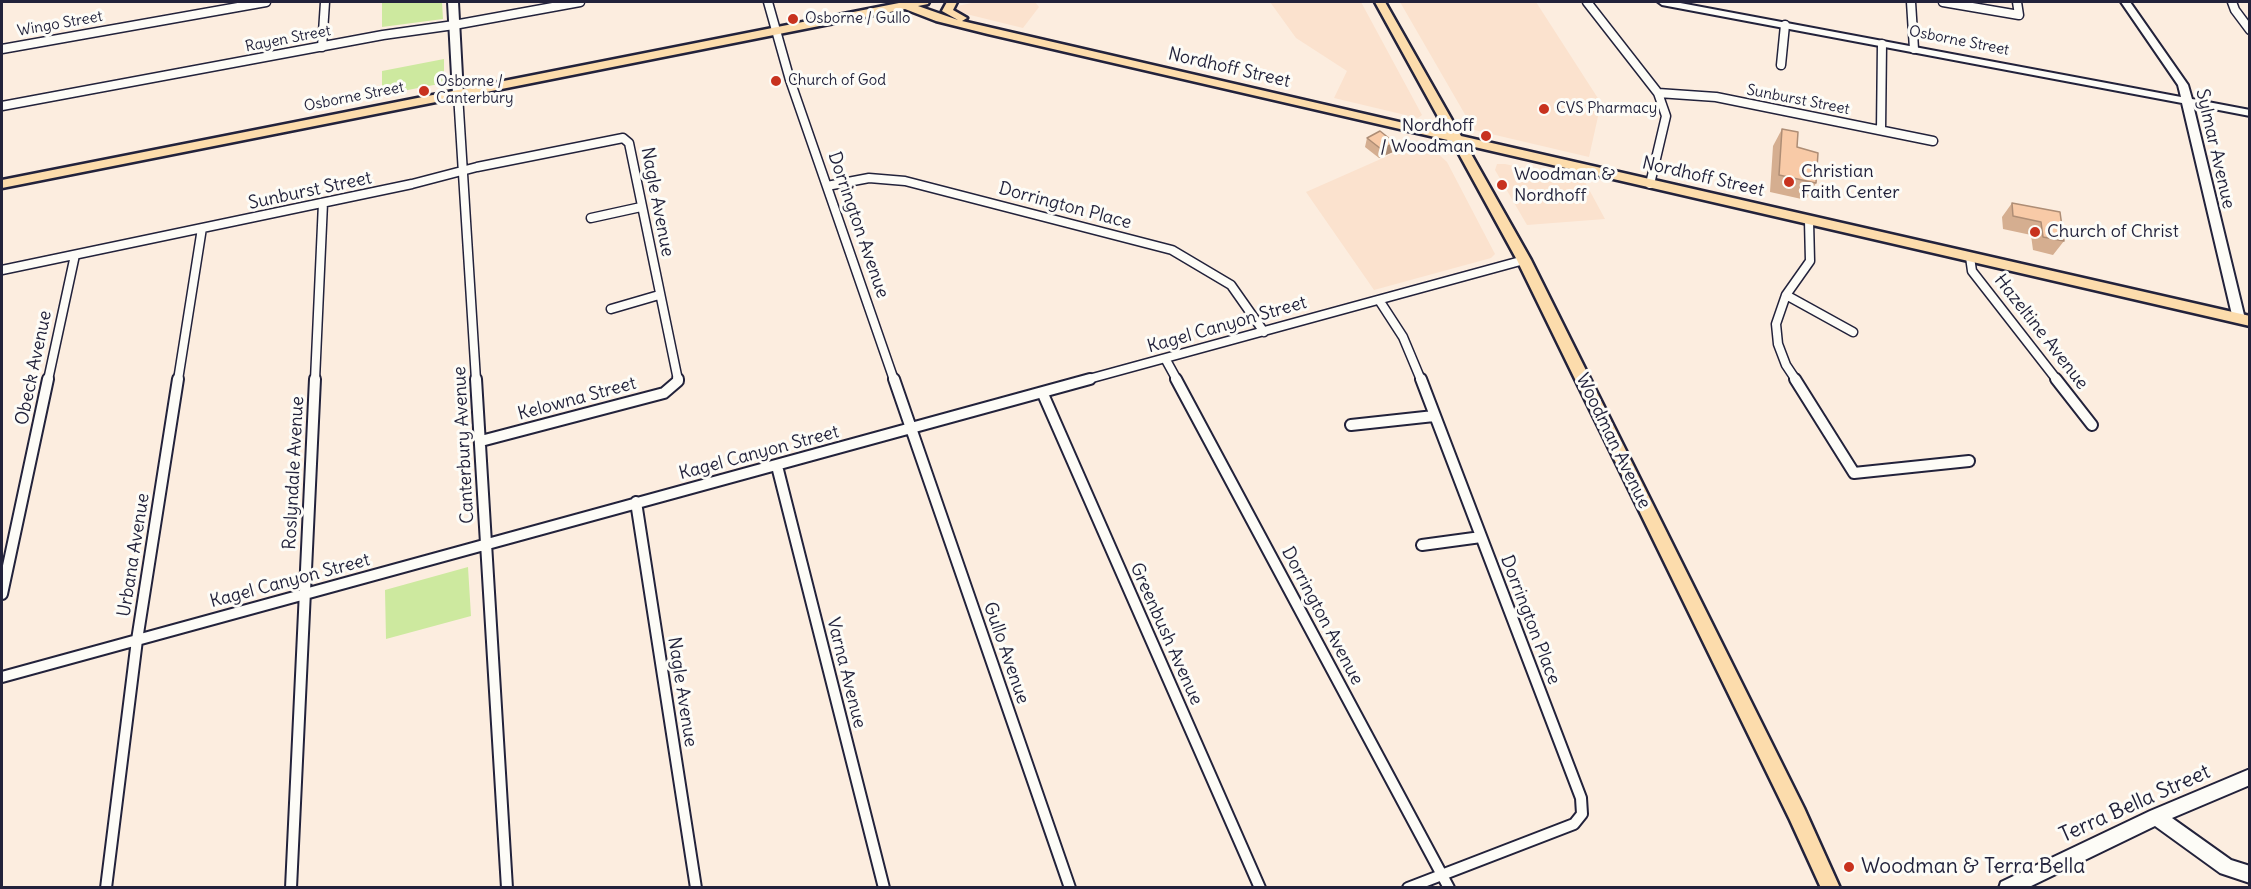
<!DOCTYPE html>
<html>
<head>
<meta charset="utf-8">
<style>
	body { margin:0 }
	#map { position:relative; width:2251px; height:889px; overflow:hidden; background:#fceddf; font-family:Delius,sans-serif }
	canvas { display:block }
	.frame { position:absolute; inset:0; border:3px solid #22223b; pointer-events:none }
</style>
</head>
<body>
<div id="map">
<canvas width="2251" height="889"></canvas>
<div class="frame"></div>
</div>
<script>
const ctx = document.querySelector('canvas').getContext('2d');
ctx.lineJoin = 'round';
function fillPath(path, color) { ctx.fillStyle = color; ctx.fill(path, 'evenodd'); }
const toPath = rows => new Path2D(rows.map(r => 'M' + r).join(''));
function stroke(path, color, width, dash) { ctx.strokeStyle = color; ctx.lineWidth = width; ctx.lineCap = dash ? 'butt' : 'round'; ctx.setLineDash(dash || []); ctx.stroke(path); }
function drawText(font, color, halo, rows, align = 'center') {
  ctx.font = font + ' Delius,sans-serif'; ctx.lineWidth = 6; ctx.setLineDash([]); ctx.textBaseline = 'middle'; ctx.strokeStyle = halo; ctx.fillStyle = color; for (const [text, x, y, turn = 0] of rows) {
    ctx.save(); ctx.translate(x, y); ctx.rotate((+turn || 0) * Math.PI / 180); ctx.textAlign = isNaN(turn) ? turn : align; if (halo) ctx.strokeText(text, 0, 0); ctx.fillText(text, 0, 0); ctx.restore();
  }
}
fillPath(toPath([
	[977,2,1035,2,1039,7,1023,28,958,12,955,9,957,6],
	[1270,2,1361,2,1422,115,1418,118,1334,98,1347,71,1296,38],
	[1400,2,1536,2,1601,103,1589,157,1474,130],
	[1417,143,1434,150,1447,162,1495,254,1491,258,1374,290,1306,192],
	[1497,164,1505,164,1585,182,1605,219,1527,225,1495,170]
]), '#fbe2ce');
fillPath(toPath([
	[382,2,442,2,443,19,382,27],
	[444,59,444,83,382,95,382,71],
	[468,567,471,616,386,639,385,590]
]), '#cde99f');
const streetFar1 = toPath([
	[768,2,790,80,894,380],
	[1587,2,1658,93,1666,116,1650,184],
	[1911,2,1914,49],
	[1943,2,2019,15,2017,2],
	[2232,2,2235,10,2250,30],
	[322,47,325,2],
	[2,49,266,2],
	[1781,65,1785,25],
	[1658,93,1716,97,1933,141],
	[458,94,476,380],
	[2,106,383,35,454,25,580,2],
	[1881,130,1882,44],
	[827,186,869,178,905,181,1172,250,1231,285,1264,332],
	[591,218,641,207],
	[1970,257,1972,271,2057,380],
	[2,270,412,184,477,167,623,138,629,143,678,380],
	[1786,295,1853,332],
	[1379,300,1403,337,1421,380],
	[611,309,659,295],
	[1166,360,1177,380],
	[48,380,75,255],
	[178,380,202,228],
	[315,380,323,203],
	[1085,380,1524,260],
	[1796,380,1786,365,1778,344,1776,324,1786,295,1810,261,1809,221]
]);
const street = toPath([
	[476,379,507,888],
	[894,379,1070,888],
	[1176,379,1449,888],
	[1795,379,1854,473,1969,461],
	[2056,379,2092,425],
	[1043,394,1260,888],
	[1351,425,1434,416],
	[481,441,664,393,678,381,678,379],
	[777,466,884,888],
	[636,502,696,888],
	[1422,545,1481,537],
	[2,594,48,379],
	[2,677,1090,379],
	[106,888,137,640,178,379],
	[291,888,315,379],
	[1408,888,1574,824,1582,814,1581,798,1421,379]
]);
const secondary = toPath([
	[448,2,458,2,463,94,458,97,453,94,448,2],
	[1658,2,1675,2,2181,97,2178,85,2121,2,2130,2,2188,85,2192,99,2250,110,2250,116,2193,105,2245,319,2239,323,2233,319,2182,103,1662,5,1658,2],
	[2250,769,2250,785,2172,818,2231,860,2250,866,2250,883,2220,873,2155,826,2027,888,1999,888,2001,882,2150,811,2250,769]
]);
const primary = toPath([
	[904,2,929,2,928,4,918,6,958,20,942,11,947,2,957,2,953,10,967,18,962,21,1447,133,1375,2,1385,2,1461,136,2250,316,2250,326,1466,145,1531,260,1804,808,1840,888,1821,888,1790,820,1517,260,1452,141,988,34,936,21,905,9,2,188,2,180,904,2]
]);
stroke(streetFar1, '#22223b', 11);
stroke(street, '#22223b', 14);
stroke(secondary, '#22223b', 4);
stroke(primary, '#22223b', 5);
stroke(streetFar1, '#fdfcf7', 8);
stroke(street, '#fdfcf7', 10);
fillPath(secondary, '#fdfcf7');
fillPath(primary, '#fcdcac');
fillPath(toPath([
	[1782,129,1797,147,1816,183,1806,200,1770,192,1773,146],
	[1367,138,1395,143,1393,152,1379,158,1365,147],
	[2012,203,2060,212,2064,241,2053,255,2033,250,2031,235,2003,229,2002,217]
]), '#d5ae90');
fillPath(toPath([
	[1395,143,1393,152,1379,158,1381,149]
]), '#ae8d75');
const building = toPath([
	[1782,129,1798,132,1797,147,1818,153,1816,183,1779,175,1782,129],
	[1380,131,1395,143,1381,149,1367,138,1380,131],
	[2012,203,2060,212,2064,241,2043,237,2041,222,2013,216,2012,203]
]);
fillPath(building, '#f8caa7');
stroke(building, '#ae8d75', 1.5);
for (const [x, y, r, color] of [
	[793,19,6,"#c8321e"],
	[776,81,6,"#c8321e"],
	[424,91,6,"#c8321e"],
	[1544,109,6,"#c8321e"],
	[1486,136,6,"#c8321e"],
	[1789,182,6,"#c8321e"],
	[1502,185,6,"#c8321e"],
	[2035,232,6,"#c8321e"],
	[1849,867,6,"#c8321e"]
]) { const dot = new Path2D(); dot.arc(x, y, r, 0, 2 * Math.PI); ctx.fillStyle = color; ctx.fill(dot); stroke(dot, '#fdfcf7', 2); }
drawText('15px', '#22223b', '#fdfcf7', [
	["Osborne / Gullo",805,19],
	["Church of God",788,81],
	["Osborne /",436,82],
	["Canterbury",436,99],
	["CVS Pharmacy",1556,109]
], 'left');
drawText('15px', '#22223b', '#fdfcf7', [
	["Wingo Street",60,24,-10],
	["Rayen Street",288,39,-11],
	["Osborne Street",1959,41,11],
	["Osborne Street",354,97,-11],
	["Sunburst Street",1798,100,11]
]);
drawText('18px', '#22223b', '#fdfcf7', [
	["Nordhoff Street",1229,68,13],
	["Sylmar Avenue",2215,149,77],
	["Nordhoff Street",1703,177,13],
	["Sunburst Street",310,191,-12],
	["Nagle Avenue",657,202,79],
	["Dorrington Place",1065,206,15],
	["Dorrington Avenue",858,225,71],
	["Kagel Canyon Street",1227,325,-16],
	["Hazeltine Avenue",2041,332,52],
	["Obeck Avenue",34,368,-78],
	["Kelowna Street",577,399,-15],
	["Woodman Avenue",1613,441,64],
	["Canterbury Avenue",464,445,-93],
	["Kagel Canyon Street",759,453,-15],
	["Roslyndale Avenue",294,473,-87],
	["Urbana Avenue",134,555,-81],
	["Kagel Canyon Street",290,581,-15],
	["Dorrington Avenue",1322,616,62],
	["Dorrington Place",1530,620,69],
	["Greenbush Avenue",1166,634,66],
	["Gullo Avenue",1006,653,71],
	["Varna Avenue",846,673,76],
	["Nagle Avenue",682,692,81]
]);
drawText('18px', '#22223b', '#fdfcf7', [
	["Nordhoff",1474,126,"right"],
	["/ Woodman",1474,147,"right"],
	["Christian",1801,172],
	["Faith Center",1801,193],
	["Woodman &",1514,175],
	["Nordhoff",1514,196],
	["Church of Christ",2047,232]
], 'left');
drawText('21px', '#22223b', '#fdfcf7', [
	["Terra Bella Street",2135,804,-24]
]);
drawText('21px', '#22223b', '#fdfcf7', [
	["Woodman & Terra Bella",1861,867]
], 'left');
</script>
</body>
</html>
